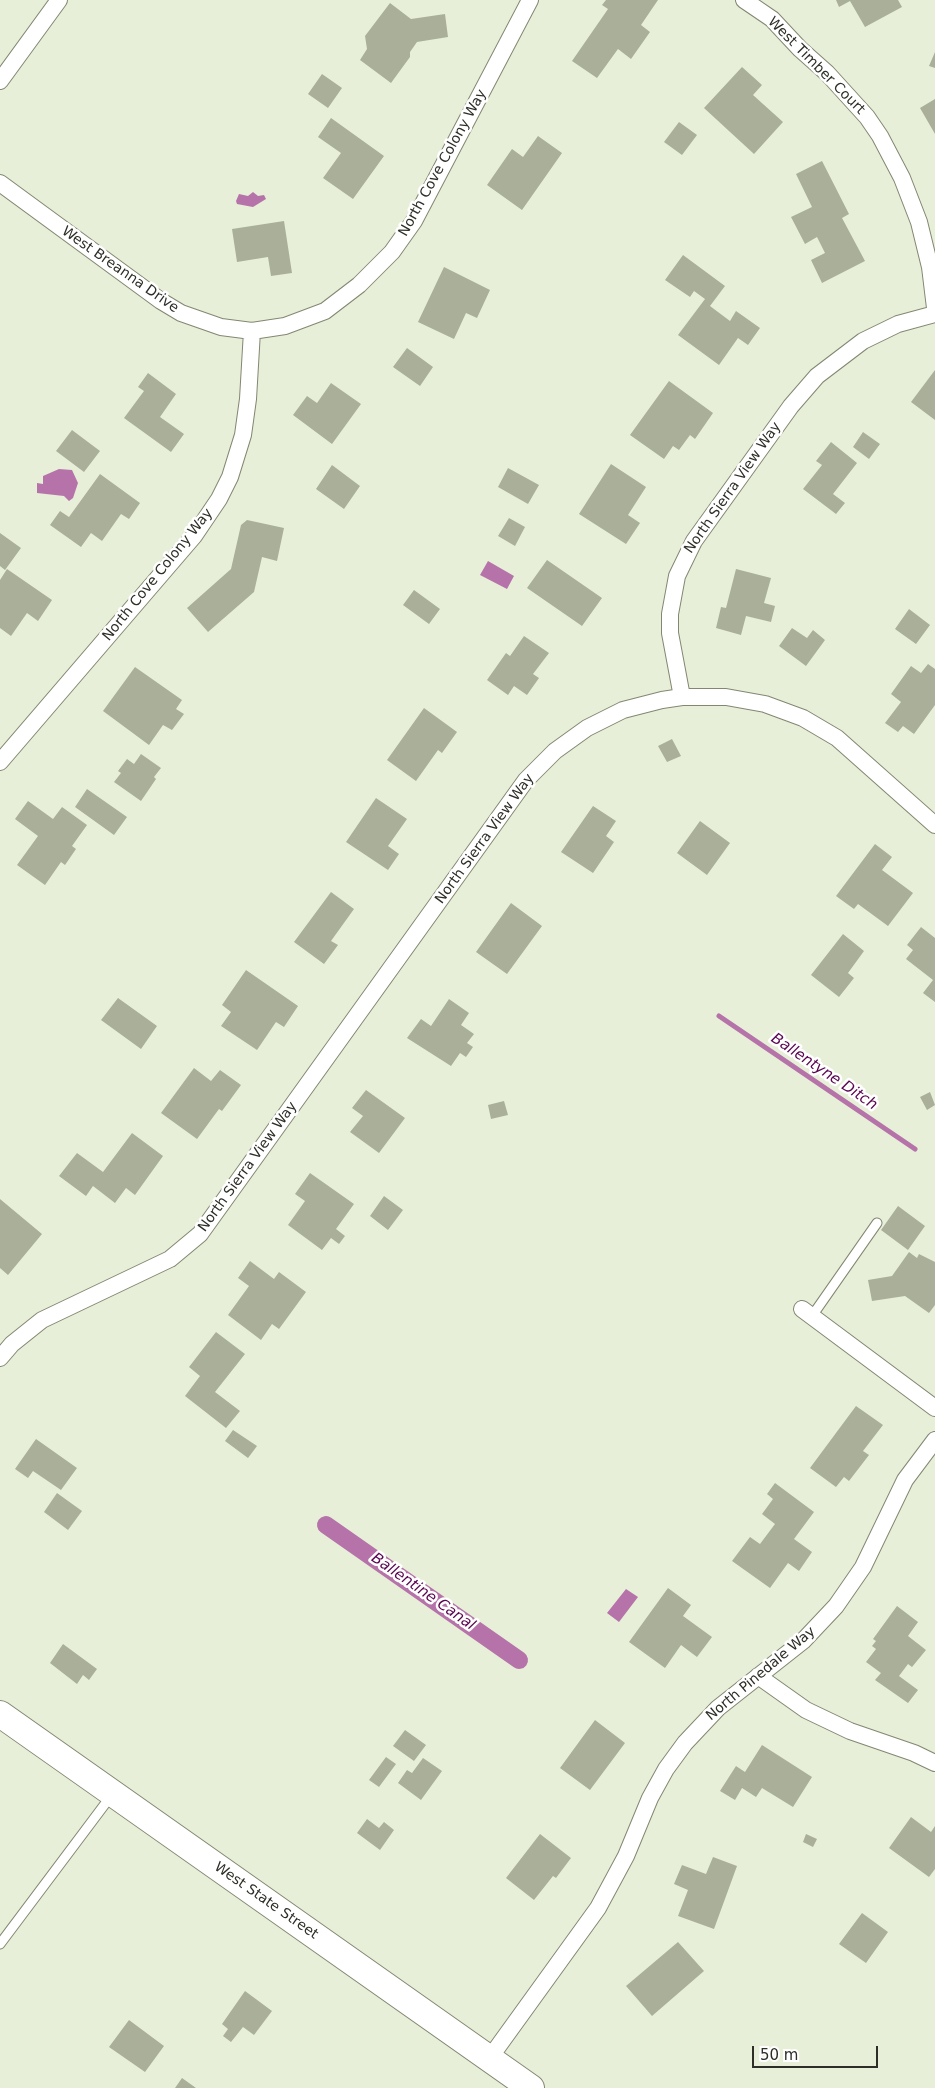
<!DOCTYPE html>
<html>
<head>
<meta charset="utf-8">
<style>
	body { margin:0 }
	#map { position:relative; width:935px; height:2088px; overflow:hidden; background:#e8efd8; font-family:"DejaVu Sans",sans-serif }
	canvas { display:block }
	.scale { position:absolute; left:752px; top:2046px; width:126px; height:22px; box-sizing:border-box; border:2px solid #2d2f27; border-top:0; padding-left:6px; font-size:15px; line-height:18px; white-space:nowrap; color:#2d2f27; -webkit-text-stroke:4px #fff; paint-order:stroke }
</style>
</head>
<body>
<div id="map">
<canvas width="935" height="2088"></canvas>
<div class="scale">50 m</div>
</div>
<script>
const ctx = document.querySelector('canvas').getContext('2d');
ctx.lineJoin = 'round';
function fillPath(path, color) { ctx.fillStyle = color; ctx.fill(path, 'evenodd'); }
const toPath = rows => new Path2D(rows.map(r => 'M' + r).join(''));
function stroke(path, color, width, dash) { ctx.strokeStyle = color; ctx.lineWidth = width; ctx.lineCap = dash ? 'butt' : 'round'; ctx.setLineDash(dash || []); ctx.stroke(path); }
function drawText(font, color, halo, rows, align = 'center') {
  ctx.font = font + ' "DejaVu Sans",sans-serif'; ctx.lineWidth = 5; ctx.setLineDash([]); ctx.textBaseline = 'middle'; ctx.strokeStyle = halo; ctx.fillStyle = color; for (const [text, x, y, turn = 0] of rows) {
    ctx.save(); ctx.translate(x, y); ctx.rotate((+turn || 0) * Math.PI / 180); ctx.textAlign = isNaN(turn) ? turn : align; if (halo) ctx.strokeText(text, 0, 0); ctx.fillText(text, 0, 0); ctx.restore();
  }
}
fillPath(toPath([
	[253,192,258,196,264,195,266,199,253,207,237,204,236,201,239,194,248,196],
	[59,469,72,470,78,483,73,498,69,501,64,496,37,493,37,483,43,484,43,476],
	[488,561,514,576,507,589,480,575],
	[626,1589,638,1597,619,1622,607,1613]
]), '#b573aa');
stroke(toPath([
	[719,1016,915,1149]
]), '#b573aa', 5);
stroke(toPath([
	[326,1525,519,1660]
]), '#b573aa', 18);
fillPath(toPath([
	[606,0,658,0,641,25,650,32,631,59,618,49,597,78,572,61,608,9,602,5],
	[836,0,898,0,902,7,865,27,850,1,839,7],
	[390,3,411,19,445,14,448,37,417,42,410,52,410,57,391,83,360,60,367,49,365,36],
	[935,52,935,68,929,66],
	[742,67,762,85,753,95,783,122,754,154,704,108],
	[322,74,342,88,328,108,308,94],
	[935,99,935,134,920,108],
	[331,118,384,156,353,199,323,178,341,153,318,137],
	[679,122,697,135,682,155,664,142],
	[538,136,562,153,522,210,487,185,512,149,523,157],
	[822,161,849,214,842,218,865,261,822,283,811,260,825,253,817,237,805,244,791,217,812,207,796,174],
	[284,221,292,273,271,276,268,257,237,262,232,229],
	[683,255,725,286,710,306,730,321,736,311,760,328,748,345,738,338,719,365,678,335,705,299,694,291,690,297,665,280],
	[444,267,490,290,477,318,466,313,454,339,418,322],
	[407,348,433,367,420,386,393,367],
	[935,370,935,420,911,402],
	[148,373,176,394,160,417,184,434,171,452,124,418,144,391,138,387],
	[669,381,713,413,695,439,690,435,679,450,673,446,664,459,630,435],
	[331,383,361,404,332,444,293,415,307,396,317,403],
	[72,430,100,451,84,472,56,451],
	[863,432,880,444,869,459,853,447],
	[831,442,857,463,833,494,845,503,836,514,803,489,822,465,816,461],
	[611,464,646,487,628,515,640,523,626,544,579,514],
	[332,465,360,486,344,509,316,489],
	[508,468,539,485,528,504,498,487],
	[100,474,140,503,129,519,121,514,102,541,91,533,81,547,50,525,60,511,69,517],
	[509,518,525,527,515,546,498,536],
	[247,520,284,528,277,561,262,557,254,592,208,632,187,608,231,569,241,525],
	[0,533,21,548,5,570,0,566],
	[547,560,602,598,582,626,527,588],
	[7,569,52,600,38,621,27,613,11,636,0,628,0,580],
	[736,569,771,578,764,603,775,606,771,622,746,616,741,635,716,628,721,607,726,608],
	[414,590,440,609,429,624,403,605],
	[909,609,930,625,916,644,895,629],
	[792,628,807,638,813,630,825,640,806,666,779,646],
	[524,636,549,653,533,674,539,678,527,695,514,686,508,695,487,680,506,653,510,656],
	[928,664,935,669,935,705,914,734,903,726,898,732,885,723,901,702,891,694,911,666,921,673],
	[135,667,182,700,176,709,184,714,172,730,163,725,149,745,103,711],
	[424,708,457,732,442,753,438,750,416,781,387,760],
	[672,739,681,756,667,762,658,746],
	[141,754,161,768,154,777,156,779,141,801,114,782,121,773,118,771,127,759,134,764],
	[87,789,127,817,114,835,75,807],
	[376,798,407,819,388,846,399,854,388,870,346,842],
	[28,801,53,819,62,807,87,825,72,846,76,849,65,865,61,862,45,885,17,865,38,836,15,819],
	[593,806,616,821,606,836,614,842,593,873,561,852],
	[700,821,730,843,707,875,677,853],
	[875,844,892,857,882,870,913,893,888,926,858,904,854,909,836,896],
	[331,892,354,909,331,941,338,945,324,964,294,942],
	[511,903,542,926,507,974,476,952],
	[921,927,935,938,935,1002,923,993,933,980,906,959,913,950,907,945],
	[843,934,864,951,848,973,854,978,839,997,811,975],
	[246,970,298,1006,284,1027,276,1022,257,1050,221,1026,231,1012,222,1005],
	[118,998,157,1026,141,1049,101,1020],
	[449,999,469,1013,461,1025,474,1034,467,1043,473,1047,466,1057,460,1053,451,1066,407,1038,421,1019,431,1026],
	[194,1068,211,1081,220,1070,241,1085,222,1111,219,1109,197,1139,161,1113],
	[366,1090,405,1118,379,1153,350,1132,363,1116,352,1108],
	[930,1092,935,1105,927,1110,920,1097],
	[504,1101,508,1115,491,1119,488,1105],
	[132,1133,163,1156,135,1195,126,1188,115,1203,93,1186,86,1196,59,1176,77,1153,103,1172],
	[310,1173,354,1204,336,1229,345,1236,339,1244,331,1238,322,1250,288,1225,305,1201,295,1194],
	[384,1196,403,1210,388,1230,370,1216],
	[0,1199,42,1234,8,1275,0,1268],
	[898,1206,925,1226,908,1250,881,1230],
	[909,1252,917,1258,919,1254,935,1262,935,1305,929,1313,905,1296,872,1301,868,1280,892,1276],
	[250,1261,274,1279,279,1272,306,1292,279,1329,272,1324,261,1340,228,1315,249,1286,238,1278],
	[216,1332,245,1354,215,1392,240,1411,226,1428,185,1396,200,1376,189,1367],
	[856,1406,883,1425,863,1451,869,1455,849,1481,844,1477,836,1487,810,1468],
	[233,1430,257,1446,248,1458,225,1441],
	[36,1439,77,1468,61,1490,33,1471,28,1478,15,1469],
	[775,1483,814,1512,794,1539,812,1552,799,1571,788,1563,770,1588,732,1561,750,1537,760,1544,775,1524,762,1514,773,1499,767,1494],
	[57,1493,82,1511,68,1530,44,1512],
	[668,1588,691,1605,683,1616,712,1637,697,1657,681,1645,665,1668,629,1642],
	[897,1606,918,1622,908,1636,926,1650,912,1667,908,1664,899,1676,918,1690,908,1703,875,1680,881,1673,866,1662,876,1649,872,1646,876,1641,873,1639],
	[63,1644,97,1669,89,1680,83,1675,77,1684,50,1663],
	[595,1720,625,1743,590,1790,560,1768],
	[405,1730,426,1745,414,1761,393,1746],
	[762,1745,812,1777,793,1807,762,1788,756,1797,742,1788,735,1800,720,1791,736,1766,745,1772],
	[386,1757,396,1764,379,1787,369,1780],
	[423,1758,442,1771,421,1800,398,1783,407,1770,412,1773],
	[911,1817,931,1832,935,1826,935,1869,929,1877,889,1848],
	[367,1819,379,1828,384,1822,394,1830,380,1850,357,1833],
	[540,1834,571,1858,556,1878,553,1876,534,1900,506,1878],
	[806,1834,817,1839,813,1847,803,1842],
	[713,1857,737,1866,714,1929,678,1916,688,1890,674,1884,682,1865,706,1874],
	[862,1913,888,1932,866,1963,839,1944],
	[678,1942,704,1971,652,2016,626,1986],
	[245,1991,272,2011,254,2035,243,2027,231,2042,223,2036,228,2029,222,2024],
	[129,2020,164,2046,145,2072,109,2047],
	[182,2078,196,2088,175,2088]
]), '#a9af99');
const lane = toPath([
	[812,1316,877,1223],
	[0,1944,111,1796]
]);
const street = toPath([
	[744,0,772,19,800,49,827,73,867,117,880,136,902,178,919,222,930,267,935,308],
	[0,81,59,0],
	[0,183,161,301,181,313,221,327,252,331],
	[682,697,670,633,670,614,677,576,694,541,791,406,817,376,863,341,898,324,935,314],
	[0,762,194,536,219,499,230,477,243,435,248,399,252,331,285,326,325,311,359,285,392,252,414,221,530,0],
	[802,1309,935,1408],
	[0,1358,12,1344,42,1320,170,1259,200,1234,526,780,555,751,587,728,623,710,662,700,682,697,726,697,765,704,803,718,837,738,935,825],
	[758,1676,806,1710,850,1731,914,1753,935,1763],
	[489,2059,598,1908,626,1856,650,1798,666,1769,685,1743,718,1708,803,1641,836,1606,863,1567,905,1480,935,1440]
]);
const primary = toPath([
	[0,1714,531,2088]
]);
stroke(lane, '#828772', 11);
stroke(street, '#828772', 18);
stroke(primary, '#828772', 28);
stroke(lane, '#fff', 9);
stroke(street, '#fff', 16);
stroke(primary, '#fff', 26);
drawText('14px', '#2d2f27', '#fff', [
	["West Timber Court",816,66,45],
	["North Cove Colony Way",443,163,-61],
	["West Breanna Drive",120,270,35],
	["North Sierra View Way",733,488,-55],
	["North Cove Colony Way",158,575,-51],
	["North Sierra View Way",485,839,-54],
	["North Sierra View Way",248,1167,-54],
	["North Pinedale Way",761,1674,-40],
	["West State Street",266,1901,35]
]);
drawText('italic 15px', '#590451', '#fff', [
	["Ballentyne Ditch",824,1072,34],
	["Ballentine Canal",423,1592,35]
]);
</script>
</body>
</html>
